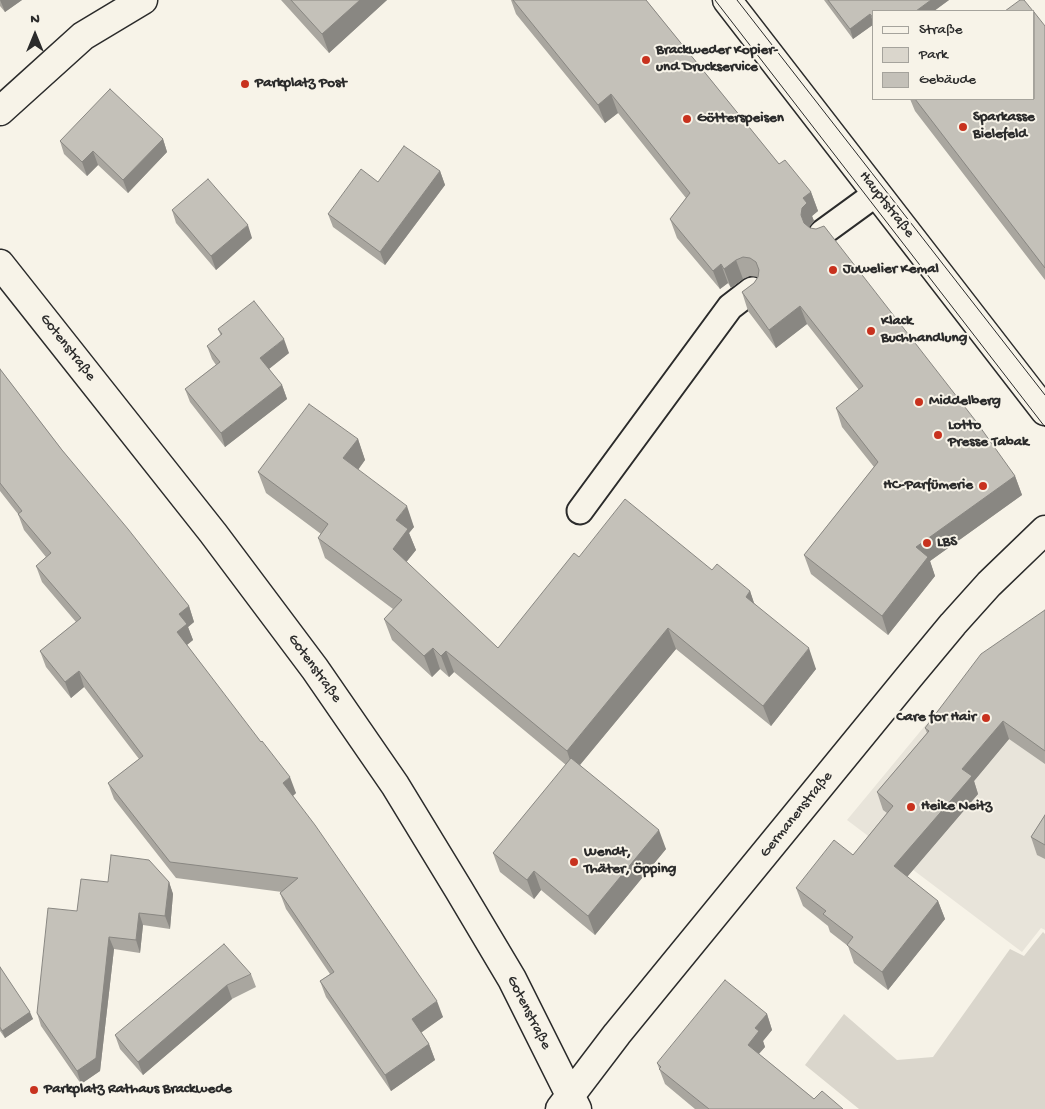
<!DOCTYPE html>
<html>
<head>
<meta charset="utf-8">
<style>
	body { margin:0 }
	#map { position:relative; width:1045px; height:1109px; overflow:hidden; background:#f7f3e8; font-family:"Gochi Hand",sans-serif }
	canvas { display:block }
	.legend { position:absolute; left:872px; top:10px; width:162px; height:90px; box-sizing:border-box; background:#f7f3e8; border:1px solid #a5a39c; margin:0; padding:6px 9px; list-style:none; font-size:15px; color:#2b2b2b }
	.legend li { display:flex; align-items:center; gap:10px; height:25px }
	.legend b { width:25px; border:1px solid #a5a39c }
	.north { position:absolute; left:10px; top:10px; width:50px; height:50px; -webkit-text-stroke:4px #f7f3e8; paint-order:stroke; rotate:0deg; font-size:14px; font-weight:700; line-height:20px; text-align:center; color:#2b2b2b }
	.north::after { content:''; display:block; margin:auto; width:18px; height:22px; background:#2b2b2b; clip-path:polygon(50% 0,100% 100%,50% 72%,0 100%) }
</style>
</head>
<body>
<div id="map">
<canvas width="1045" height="1109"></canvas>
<ul class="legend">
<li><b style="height:6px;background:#f7f3e8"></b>Straße</li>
<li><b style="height:14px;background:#dad6cc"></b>Park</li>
<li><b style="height:14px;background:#c4c1b9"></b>Gebäude</li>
</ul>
<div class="north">N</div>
</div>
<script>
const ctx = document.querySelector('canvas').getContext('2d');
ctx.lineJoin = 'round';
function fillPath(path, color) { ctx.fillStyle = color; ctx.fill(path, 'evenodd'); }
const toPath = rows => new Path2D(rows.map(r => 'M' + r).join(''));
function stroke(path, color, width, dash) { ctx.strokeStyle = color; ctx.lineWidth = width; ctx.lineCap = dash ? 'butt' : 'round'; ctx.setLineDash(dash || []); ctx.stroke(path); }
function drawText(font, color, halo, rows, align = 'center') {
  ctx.font = font + ' "Gochi Hand",sans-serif'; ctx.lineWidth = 4; ctx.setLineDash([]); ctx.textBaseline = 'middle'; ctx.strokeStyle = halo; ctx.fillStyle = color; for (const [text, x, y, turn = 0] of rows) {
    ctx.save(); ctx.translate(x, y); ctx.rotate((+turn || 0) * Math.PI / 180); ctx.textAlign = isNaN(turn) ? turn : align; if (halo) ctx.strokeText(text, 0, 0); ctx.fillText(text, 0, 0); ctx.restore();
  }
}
fillPath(toPath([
	[1045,628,1045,930,1041,928,1022,952,847,820,976,664]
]), '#e8e4da');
fillPath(toPath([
	[1043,932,1045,934,1045,1109,859,1109,805,1065,844,1014,897,1060,933,1057,1010,949,1024,956]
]), '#dad6cc');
const lane = toPath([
	[822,233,877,193],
	[580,511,730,307,752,290]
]);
const street = toPath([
	[0,111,83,36,143,0],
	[0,264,213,533,315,669,395,785,459,890,512,979,577,1109],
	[560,1109,617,1034,909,677,953,624,989,584,1045,530]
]);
const secondary = toPath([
	[727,0,1045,411]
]);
stroke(lane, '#2b2b2b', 29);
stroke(street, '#2b2b2b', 31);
stroke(secondary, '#2b2b2b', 31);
stroke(lane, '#f7f3e8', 25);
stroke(street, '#f7f3e8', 28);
stroke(secondary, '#f7f3e8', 28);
stroke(toPath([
	[715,0,1045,427],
	[737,0,1045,395]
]), '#2b2b2b', 1);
fillPath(toPath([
	[0,0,22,0,5,12,0,6],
	[281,0,387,0,329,53],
	[511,0,646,0,779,164,811,192,818,211,812,216,814,221,809,227,1015,476,1022,495,930,561,935,576,888,635,811,574,804,555,874,467,842,427,836,408,859,390,807,324,776,348,748,311,742,292,754,283,758,277,750,276,743,279,731,288,728,283,720,289,677,238,670,219,686,198,618,113,605,123,516,14],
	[824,0,949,0,934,11,874,11,874,24,853,39],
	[1045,26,1045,280,915,111,910,99,1034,99],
	[163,139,167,152,128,193,98,165,87,176,64,154,60,141],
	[440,171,445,185,385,265,333,227,328,214,378,182],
	[172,210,252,238,216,270,176,223],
	[218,329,289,353,269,369,282,385,287,399,225,447,190,402,185,389,216,365,212,359,207,346,221,336],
	[0,369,62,450,189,606,194,622,188,627,193,640,187,645,296,793,293,796,443,1017,421,1032,429,1044,435,1060,391,1091,326,997,320,981,330,974,286,909,280,893,282,892,176,878,114,799,108,783,139,759,84,687,71,698,46,667,40,651,76,622,42,582,36,566,46,557,24,530,18,514,0,491],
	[358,439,365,460,358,470,414,527,409,533,416,550,406,562,498,648,579,557,712,570,750,591,754,603,816,669,771,726,676,649,580,765,666,849,595,935,541,890,534,899,500,872,493,853,566,765,454,672,449,677,440,669,432,677,392,640,384,619,393,609,325,558,318,538,321,534,266,493,258,472],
	[1045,610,1045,764,1009,739,974,781,978,794,907,877,938,901,945,919,888,990,854,963,848,946,830,932,828,926,803,906,796,888,853,855,887,813,883,810,877,792,927,733,925,728],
	[1045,815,1045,859,1037,855,1031,837],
	[108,882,169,882,173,894,170,929,143,925,140,953,114,949,100,1071,81,1084,41,1026,37,1013,77,911],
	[0,967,33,1019,5,1038,0,1031],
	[251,974,256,987,232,999,143,1075,120,1049,115,1035],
	[767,1014,772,1030,763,1041,765,1047,759,1054,814,1099,843,1109,695,1109,665,1084,657,1063]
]), '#a9a69f');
fillPath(toPath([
	[0,0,22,0,5,12],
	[360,0,387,0,329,53,322,34],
	[931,0,949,0,934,11,916,11],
	[870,14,874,24,853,39,850,29],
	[611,94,618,113,605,123,598,105],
	[163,139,167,152,128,193,123,180],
	[93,151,98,165,87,176,82,162],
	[440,171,445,185,385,265,380,252],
	[811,192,818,211,812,216,814,221,809,227,808,234,801,215,803,198],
	[248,225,252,238,216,270,211,256],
	[736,260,743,279,731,288,724,269],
	[721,264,728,283,720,289,713,271],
	[800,306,807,324,776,348,769,330],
	[284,339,289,353,265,372,260,358],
	[282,385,287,399,225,447,221,433],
	[358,439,365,460,351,479,343,458],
	[1015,476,1022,495,930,561,935,576,888,635,882,616,916,547],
	[407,506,414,527,409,533,416,550,400,570,393,549,396,520],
	[750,591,757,612,746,597],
	[189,606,194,622,188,627,193,640,183,648,177,632,179,614],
	[668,628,676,649,574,772,567,751],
	[433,648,440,669,432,677,424,656],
	[809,648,816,669,771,726,763,706],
	[446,651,454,672,449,677,441,656],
	[79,671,84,687,71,698,65,682],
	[1003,721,1009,739,974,781,978,794,901,884,894,866,962,769],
	[290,777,296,793,289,799,283,783],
	[659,830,666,849,595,935,588,916],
	[534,871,541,890,534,899,527,880],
	[169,882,173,894,170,929,165,916],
	[938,901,945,919,888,990,882,972],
	[139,913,143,925,140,953,136,940],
	[109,937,114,949,100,1071,81,1084,77,1071],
	[227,985,232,999,143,1075,138,1062],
	[437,1001,443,1017,418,1035,412,1019],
	[30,1012,33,1019,5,1038,2,1031],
	[767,1014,772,1030,763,1041,765,1047,753,1060,748,1045,755,1028],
	[429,1044,435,1060,391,1091,385,1075]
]), '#898782');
const building = toPath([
	[291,0,360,0,322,34,291,0],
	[513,0,646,0,779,164,785,160,811,192,803,198,807,203,802,208,801,215,804,223,810,228,816,229,824,226,975,420,1015,476,916,547,928,557,882,616,804,555,878,462,836,408,863,386,800,306,769,330,742,292,754,283,758,277,759,270,756,262,750,258,743,257,736,260,724,269,721,264,713,271,670,219,690,193,611,94,598,105,513,0],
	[828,0,931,0,916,11,874,11,874,19,870,14,850,29,828,0],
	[1020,0,1024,0,1033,11,1005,11,1020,0],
	[1034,12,1045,26,1045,268,915,99,1034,99,1034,12],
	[110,89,163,139,123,180,93,151,82,162,60,141,110,89],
	[404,146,440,171,380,252,328,214,361,169,378,182,404,146],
	[208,179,248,225,211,256,172,210,208,179],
	[254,301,284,339,260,358,282,385,221,433,185,389,220,362,207,346,222,334,218,329,254,301],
	[0,369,62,450,128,529,189,606,179,614,187,624,177,632,261,742,262,741,290,777,283,783,315,825,437,1001,412,1019,429,1044,385,1075,320,981,334,972,280,893,298,878,170,862,108,783,143,756,79,671,65,682,40,651,81,618,36,566,51,553,18,514,22,511,0,483,0,369],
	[309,404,358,439,343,458,407,506,396,520,408,529,393,549,498,648,574,553,579,557,625,499,712,570,717,564,750,591,746,597,809,648,763,706,668,628,567,751,446,651,441,656,433,648,424,656,384,619,402,600,318,538,328,524,258,472,309,404],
	[1045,610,1045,751,1003,721,962,769,972,776,894,866,938,901,882,972,847,945,853,937,823,914,826,911,796,888,834,840,853,855,893,806,877,792,929,731,925,728,981,654,1045,610],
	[571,758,659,830,588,916,534,871,527,880,493,853,571,758],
	[1045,815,1045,845,1031,837,1045,815],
	[111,855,149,860,169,882,165,916,139,913,136,940,109,937,96,1058,77,1071,37,1013,48,908,77,911,81,879,108,882,111,855],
	[224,944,251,974,227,985,138,1062,115,1035,224,944],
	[0,967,30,1012,2,1031,0,1027,0,967],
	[725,980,767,1014,755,1028,759,1031,748,1045,814,1099,822,1091,843,1109,709,1109,659,1069,661,1067,657,1063,725,980]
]);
fillPath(building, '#c4c1b9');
stroke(building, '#898782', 1);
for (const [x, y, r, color] of [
	[646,60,5,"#c8321e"],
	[245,84,5,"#c8321e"],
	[687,119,5,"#c8321e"],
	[963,127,5,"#c8321e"],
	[833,270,5,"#c8321e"],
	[871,331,5,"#c8321e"],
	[919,402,5,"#c8321e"],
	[938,435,5,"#c8321e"],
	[983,486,5,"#c8321e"],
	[927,543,5,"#c8321e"],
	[986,718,5,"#c8321e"],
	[911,807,5,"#c8321e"],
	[574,862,5,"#c8321e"],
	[34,1090,5,"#c8321e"]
]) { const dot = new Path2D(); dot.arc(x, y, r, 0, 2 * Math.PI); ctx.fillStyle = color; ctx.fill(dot); stroke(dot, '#f7f3e8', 2); }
drawText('bold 15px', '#2b2b2b', '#f7f3e8', [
	["Brackweder Kopier-",656,51],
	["und Druckservice",656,68],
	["Parkplatz Post",255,84],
	["Sparkasse",973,118],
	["Bielefeld",973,135],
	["Götterspeisen",697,119],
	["Juwelier Kemal",843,270],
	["Klack",881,322],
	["Buchhandlung",881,339],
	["Middelberg",929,402],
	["Lotto",948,426],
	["Presse Tabak",948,443],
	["HC-Parfümerie",973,486,"right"],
	["LBS",937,543],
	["Care for Hair",976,718,"right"],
	["Heike Neitz",921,807],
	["Wendt,",584,853],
	["Thäter, Öpping",584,870],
	["Parkplatz Rathaus Brackwede",44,1090]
], 'left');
drawText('15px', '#2b2b2b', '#f7f3e8', [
	["Hauptstraße",886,205,52],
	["Gotenstraße",67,348,52],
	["Gotenstraße",314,669,54],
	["Germanenstraße",797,815,-51],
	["Gotenstraße",528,1013,63]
]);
</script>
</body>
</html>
